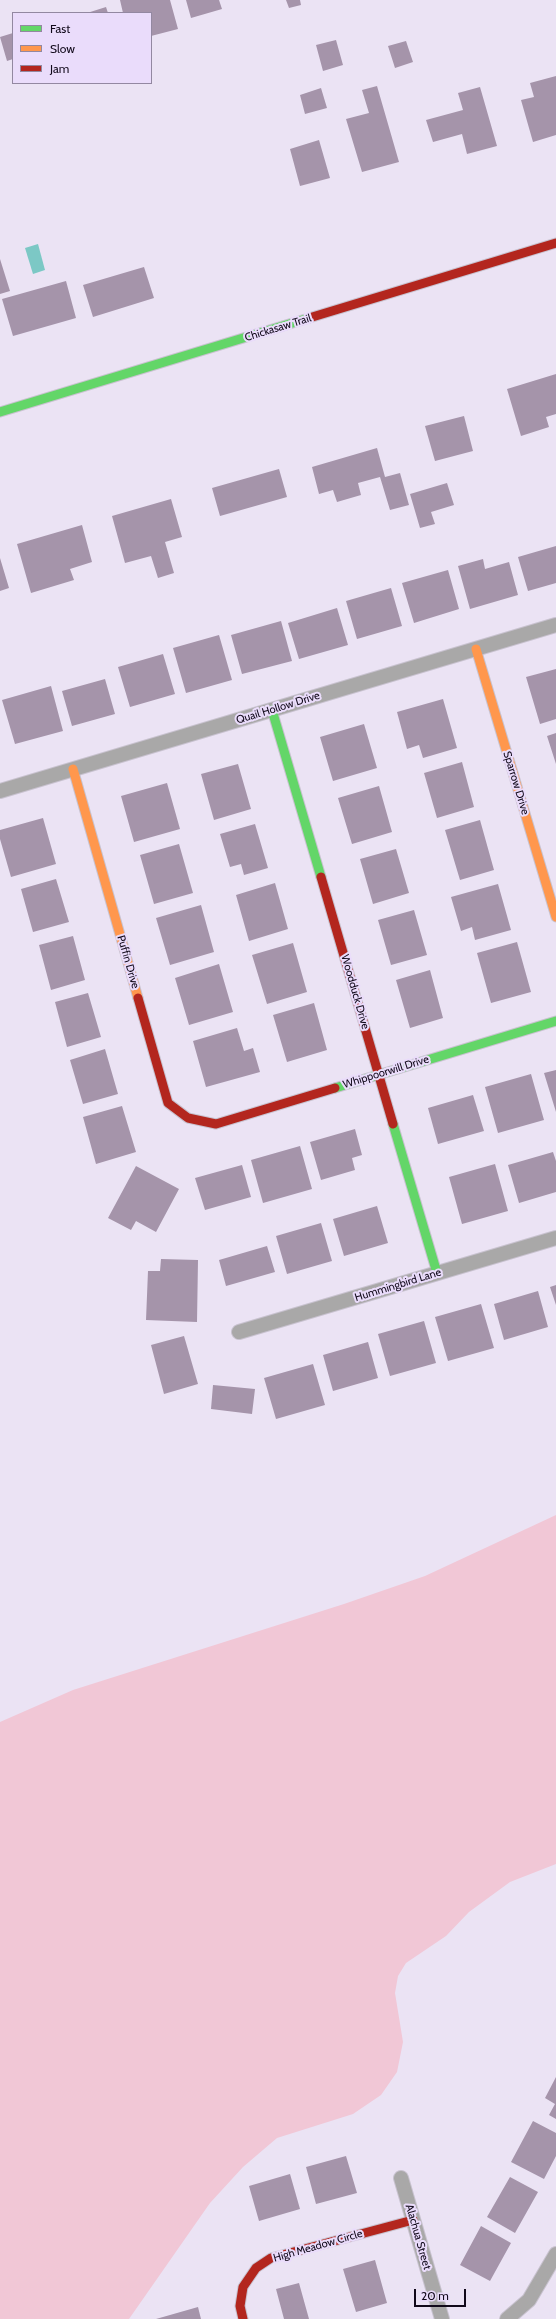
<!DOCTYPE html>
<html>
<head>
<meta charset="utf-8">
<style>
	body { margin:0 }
	#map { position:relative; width:556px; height:2319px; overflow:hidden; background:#ebe3f4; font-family:Cabin,sans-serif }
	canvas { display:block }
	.legend { position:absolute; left:12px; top:12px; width:140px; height:72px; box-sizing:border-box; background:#eadcfb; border:1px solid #9388a1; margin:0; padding:5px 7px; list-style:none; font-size:12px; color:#11091a }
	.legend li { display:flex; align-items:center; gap:8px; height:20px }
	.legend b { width:20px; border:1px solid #9388a1 }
	.scale { position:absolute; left:414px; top:2289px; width:52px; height:18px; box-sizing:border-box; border:2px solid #11091a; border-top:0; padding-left:5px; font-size:12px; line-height:14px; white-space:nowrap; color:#11091a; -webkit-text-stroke:3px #eadcfb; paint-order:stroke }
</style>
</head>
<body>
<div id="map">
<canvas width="556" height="2319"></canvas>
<ul class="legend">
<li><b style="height:5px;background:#63d668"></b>Fast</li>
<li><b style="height:5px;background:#ff974d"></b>Slow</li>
<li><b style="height:5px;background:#b3261e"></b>Jam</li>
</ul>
<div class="scale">20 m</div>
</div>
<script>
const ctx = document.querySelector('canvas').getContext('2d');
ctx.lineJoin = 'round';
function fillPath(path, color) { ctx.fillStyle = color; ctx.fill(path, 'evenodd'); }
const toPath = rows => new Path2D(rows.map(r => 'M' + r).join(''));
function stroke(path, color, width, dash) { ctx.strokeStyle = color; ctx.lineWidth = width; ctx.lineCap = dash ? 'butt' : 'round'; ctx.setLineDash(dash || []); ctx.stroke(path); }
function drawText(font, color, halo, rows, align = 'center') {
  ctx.font = font + ' Cabin,sans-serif'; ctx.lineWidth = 4; ctx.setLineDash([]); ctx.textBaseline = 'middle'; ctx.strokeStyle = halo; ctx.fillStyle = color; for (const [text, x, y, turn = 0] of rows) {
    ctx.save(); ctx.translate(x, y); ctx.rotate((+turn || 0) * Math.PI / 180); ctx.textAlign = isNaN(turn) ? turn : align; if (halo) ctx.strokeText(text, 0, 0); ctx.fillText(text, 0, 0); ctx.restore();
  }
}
fillPath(toPath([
	[556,1515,556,1864,510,1882,469,1912,446,1936,406,1963,398,1976,395,1993,403,2042,397,2072,381,2095,353,2114,277,2138,243,2167,210,2203,129,2319,0,2319,0,1722,73,1690,344,1604,425,1576]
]), '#f1c7d6');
fillPath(toPath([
	[38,244,45,270,33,274,25,248]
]), '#7cc8c5');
fillPath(toPath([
	[120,0,170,0,178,29,151,36,151,13,123,13],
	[186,0,219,0,222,9,191,18],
	[286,0,300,0,301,5,289,8],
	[106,7,108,13,87,13],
	[13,33,13,59,7,61,0,37],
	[336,40,343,65,323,71,316,45],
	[406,41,413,62,395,68,388,46],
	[556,76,556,135,533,142,521,100,534,97,530,83],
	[377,86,399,162,362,172,346,119,369,113,362,90],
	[480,87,497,146,467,154,462,134,433,142,426,120,463,110,458,93],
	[321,88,327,108,305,114,300,95],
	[319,140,330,178,300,186,290,149],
	[0,259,10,291,0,294],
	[144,267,154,298,93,317,83,285],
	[66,281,76,318,13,336,2,299],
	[556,374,556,414,546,417,549,427,521,436,507,389],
	[464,416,473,451,435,461,425,426],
	[377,448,385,477,400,473,409,505,390,510,380,477,358,483,361,495,337,502,333,490,319,494,312,467],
	[279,469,287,497,220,516,212,488],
	[447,483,454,505,431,512,435,524,420,528,410,494],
	[171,499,182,537,165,542,174,573,158,578,151,556,125,563,112,516],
	[82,525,92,562,70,569,74,580,31,593,17,544],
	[556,546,556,583,528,591,518,557],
	[0,558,9,588,0,591],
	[483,559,485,569,509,562,518,595,470,609,458,566],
	[448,570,459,609,414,623,402,583],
	[391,588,402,626,357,639,346,601],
	[337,608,348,645,299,659,288,623],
	[281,621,292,661,242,674,231,635],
	[219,635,232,680,186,693,173,648],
	[163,654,175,694,130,707,118,667],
	[556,669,556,719,540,724,526,677],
	[105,679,115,714,72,726,62,691],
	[51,686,63,731,15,744,2,700],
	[443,699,457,748,423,758,419,745,407,749,397,712],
	[364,724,377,768,333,781,320,737],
	[556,733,556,764,547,736],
	[462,762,474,807,437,818,424,773],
	[238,764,251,809,214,820,201,774],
	[167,783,180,829,134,842,121,796],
	[379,786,392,832,352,844,338,798],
	[43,818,56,864,11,877,0,839,0,830],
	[480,820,494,870,460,880,445,830],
	[255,824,268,868,244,875,241,864,230,867,220,834],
	[179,844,193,893,154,904,140,855],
	[396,849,409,893,373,904,360,859],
	[56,879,69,922,33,932,21,889],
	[275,883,288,929,249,941,236,895],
	[498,884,511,930,475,940,472,927,461,931,451,897],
	[201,905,214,952,170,965,156,918],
	[414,910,427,955,391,965,378,920],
	[73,936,85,980,51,990,39,945],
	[517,942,531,992,491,1003,477,953],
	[293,943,307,992,267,1004,252,955],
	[219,964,233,1012,189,1025,175,978],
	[430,970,443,1018,410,1028,396,980],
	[88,993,101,1037,67,1047,55,1002],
	[314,1003,327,1050,287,1062,273,1015],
	[237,1028,244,1051,253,1048,260,1072,206,1087,193,1041],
	[105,1049,118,1094,83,1104,70,1060],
	[556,1070,556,1112,544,1073],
	[531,1074,544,1120,498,1133,485,1087],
	[473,1095,484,1131,438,1144,428,1108],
	[122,1106,136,1152,96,1164,83,1117],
	[355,1129,362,1155,352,1158,355,1170,321,1180,310,1142],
	[300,1146,312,1189,263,1203,251,1160],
	[553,1152,556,1161,556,1192,519,1203,508,1165],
	[495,1164,508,1211,462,1224,449,1177],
	[242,1165,251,1197,205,1210,195,1178],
	[136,1166,179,1189,156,1232,136,1221,131,1230,108,1218],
	[377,1206,388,1243,344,1256,333,1219],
	[321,1223,332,1261,287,1274,276,1236],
	[267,1246,275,1272,226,1286,219,1260],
	[161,1259,198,1260,197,1322,146,1320,148,1271,160,1271],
	[556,1285,556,1305,550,1287],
	[538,1291,548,1327,504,1340,494,1304],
	[481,1304,494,1348,448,1361,435,1317],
	[424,1321,436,1363,390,1376,378,1334],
	[184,1336,198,1384,164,1394,151,1345],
	[368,1342,378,1378,333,1391,323,1355],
	[313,1364,325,1405,276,1419,264,1378],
	[213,1385,255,1389,252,1414,211,1409],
	[556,2077,556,2119,549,2115,555,2104,545,2098],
	[533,2121,556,2133,556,2156,544,2179,511,2162],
	[346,2156,357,2193,316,2204,306,2167],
	[290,2174,300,2209,259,2221,249,2186],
	[510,2177,538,2192,515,2233,487,2217],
	[481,2226,511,2243,490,2281,460,2265],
	[375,2260,387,2303,356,2312,343,2269],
	[299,2283,309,2319,284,2319,276,2289],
	[198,2307,201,2319,156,2319]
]), '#a594aa');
const street = toPath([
	[0,791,556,625],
	[239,1332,556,1238],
	[401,2178,442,2319],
	[507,2319,529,2300,556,2254]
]);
const fast = toPath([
	[0,412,309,318],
	[272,710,321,877],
	[335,1088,556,1021],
	[393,1124,437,1273]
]);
const slow = toPath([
	[476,649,556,917],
	[73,769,138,998]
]);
const jam = toPath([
	[309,318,556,243],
	[321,877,393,1124],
	[138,998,168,1103,188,1118,216,1124,335,1088],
	[243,2319,240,2306,243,2287,256,2268,271,2258,413,2220]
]);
stroke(street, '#c8c2cf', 16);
stroke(fast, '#c8c2cf', 11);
stroke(slow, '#c8c2cf', 11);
stroke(jam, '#c8c2cf', 11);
stroke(street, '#a9a8a8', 14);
stroke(fast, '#63d668', 9);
stroke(slow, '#ff974d', 9);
stroke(jam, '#b3261e', 9);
drawText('11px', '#11091a', '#eadcfb', [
	["Chickasaw Trail",278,328,-17],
	["Quail Hollow Drive",278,708,-17],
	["Sparrow Drive",516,783,73],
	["Puffin Drive",128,962,74],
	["Woodduck Drive",355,992,74],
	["Whippoorwill Drive",386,1072,-17],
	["Hummingbird Lane",398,1285,-17],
	["Alachua Street",418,2237,74],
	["High Meadow Circle",318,2246,-16]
]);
</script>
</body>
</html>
